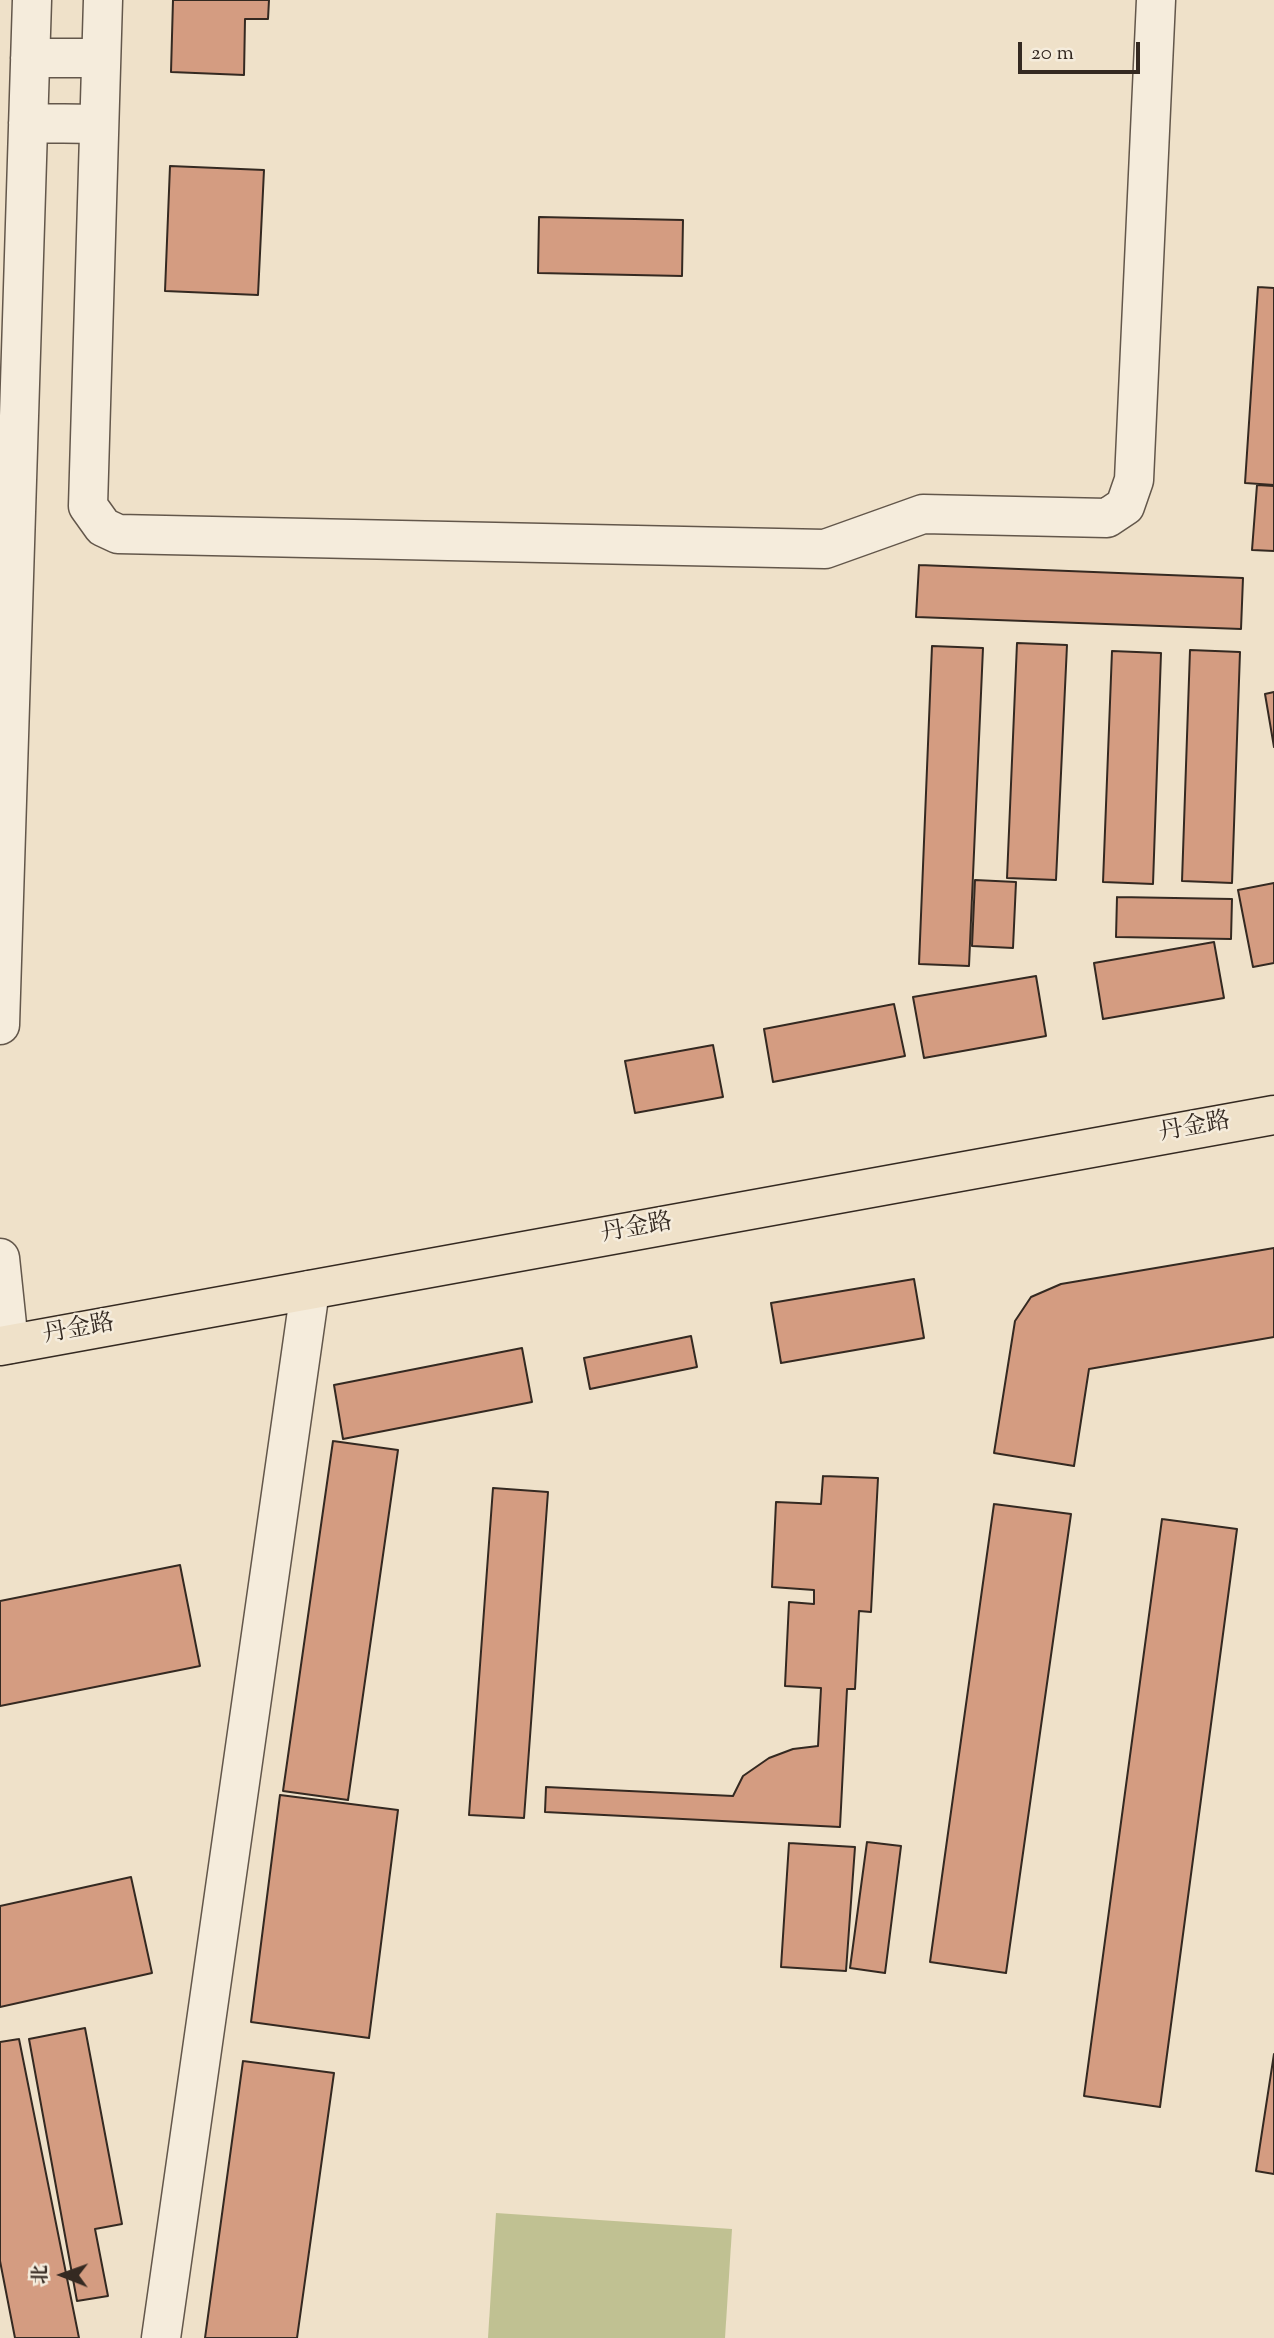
<!DOCTYPE html>
<html>
<head>
<meta charset="utf-8">
<style>
	body { margin:0 }
	#map { position:relative; width:1274px; height:2338px; overflow:hidden; background:#efe1c9; font-family:"Sorts Mill Goudy","Noto Serif SC",serif }
	canvas { display:block }
	.north { position:absolute; left:28px; top:2240px; width:70px; height:70px; -webkit-text-stroke:5px #f5ecdc; paint-order:stroke; rotate:271deg; font-size:19px; font-weight:700; line-height:28px; text-align:center; color:#342921 }
	.north::after { content:''; display:block; margin:auto; width:24px; height:32px; background:#342921; clip-path:polygon(50% 0,100% 100%,50% 72%,0 100%) }
	.scale { position:absolute; left:1018px; top:42px; width:122px; height:32px; box-sizing:border-box; border:4px solid #342921; border-top:0; padding-left:9px; font-size:21px; line-height:24px; white-space:nowrap; color:#342921; -webkit-text-stroke:5px #f5ecdc; paint-order:stroke }
</style>
</head>
<body>
<div id="map">
<canvas width="1274" height="2338"></canvas>
<div class="north">北</div>
<div class="scale">20 m</div>
</div>
<script>
const ctx = document.querySelector('canvas').getContext('2d');
ctx.lineJoin = 'round';
function fillPath(path, color) { ctx.fillStyle = color; ctx.fill(path, 'evenodd'); }
const toPath = rows => new Path2D(rows.map(r => 'M' + r).join(''));
function stroke(path, color, width, dash) { ctx.strokeStyle = color; ctx.lineWidth = width; ctx.lineCap = dash ? 'butt' : 'round'; ctx.setLineDash(dash || []); ctx.stroke(path); }
function drawText(font, color, halo, rows, align = 'center') {
  ctx.font = font + ' "Sorts Mill Goudy","Noto Serif SC",serif'; ctx.lineWidth = 5; ctx.setLineDash([]); ctx.textBaseline = 'middle'; ctx.strokeStyle = halo; ctx.fillStyle = color; for (const [text, x, y, turn = 0] of rows) {
    ctx.save(); ctx.translate(x, y); ctx.rotate((+turn || 0) * Math.PI / 180); ctx.textAlign = isNaN(turn) ? turn : align; if (halo) ctx.strokeText(text, 0, 0); ctx.fillText(text, 0, 0); ctx.restore();
  }
}
fillPath(toPath([
	[496,2213,732,2229,725,2338,488,2338]
]), '#c0c192');
const building = toPath([
	[173,0,269,0,268,19,245,19,244,75,171,72,173,0],
	[170,166,264,170,258,295,165,291,170,166],
	[539,217,683,220,682,276,538,273,539,217],
	[1258,287,1274,288,1274,485,1245,483,1258,287],
	[1257,485,1274,486,1274,551,1252,550,1257,485],
	[919,565,1243,578,1241,629,916,617,919,565],
	[1017,643,1067,645,1056,880,1007,878,1017,643],
	[932,646,983,648,969,966,919,964,932,646],
	[1190,650,1240,652,1232,883,1182,881,1190,650],
	[1112,651,1161,653,1153,884,1103,882,1112,651],
	[1274,692,1274,747,1265,694,1274,692],
	[975,880,1016,882,1013,948,972,946,975,880],
	[1274,883,1274,963,1253,967,1238,890,1274,883],
	[1117,897,1232,899,1231,939,1116,937,1117,897],
	[1214,942,1224,998,1103,1019,1094,963,1214,942],
	[1036,976,1046,1036,924,1058,913,997,1036,976],
	[894,1004,905,1056,773,1082,764,1029,894,1004],
	[713,1045,723,1097,635,1113,625,1061,713,1045],
	[1274,1248,1274,1337,1089,1369,1074,1466,994,1453,1015,1321,1031,1297,1061,1284,1274,1248],
	[914,1279,924,1338,781,1363,771,1303,914,1279],
	[691,1336,697,1367,590,1389,584,1358,691,1336],
	[522,1348,532,1402,343,1439,334,1385,522,1348],
	[333,1441,398,1450,348,1800,283,1791,333,1441],
	[823,1476,878,1478,871,1612,859,1611,855,1689,847,1689,840,1827,545,1812,546,1787,733,1796,743,1776,769,1758,793,1749,818,1746,821,1688,785,1686,789,1602,814,1604,814,1590,772,1587,776,1502,821,1504,823,1476],
	[493,1488,548,1492,524,1818,469,1815,493,1488],
	[994,1504,1071,1514,1006,1973,930,1962,994,1504],
	[1162,1519,1237,1529,1160,2107,1084,2096,1162,1519],
	[180,1565,200,1666,0,1706,0,1601,180,1565],
	[280,1795,398,1810,369,2038,251,2022,280,1795],
	[867,1842,901,1846,885,1973,850,1968,867,1842],
	[789,1843,855,1847,846,1971,781,1967,789,1843],
	[131,1877,152,1973,0,2007,0,1906,131,1877],
	[85,2028,122,2224,95,2229,108,2296,77,2301,29,2039,85,2028],
	[19,2039,79,2338,15,2338,0,2261,0,2042,19,2039],
	[1274,2054,1274,2174,1256,2171,1274,2054],
	[243,2061,334,2073,297,2338,205,2338,243,2061]
]);
fillPath(building, '#d49c81');
stroke(building, '#342921', 2);
const minor = toPath([
	[103,0,88,506,103,527,118,534,825,549,923,514,1107,518,1125,506,1134,480,1156,0],
	[30,58,101,58],
	[28,123,99,124],
	[0,1025,32,0],
	[0,1258,9,1344],
	[161,2338,310,1290]
]);
const major = toPath([
	[0,1346,1274,1115]
]);
stroke(minor, '#63574b', 41);
stroke(major, '#342921', 41);
stroke(minor, '#f5ecdc', 38);
stroke(major, '#efe1c9', 38);
drawText('24px', '#342921', '#f5ecdc', [
	["丹金路",1195,1129,-10],
	["丹金路",637,1230,-10],
	["丹金路",79,1331,-10]
]);
</script>
</body>
</html>
